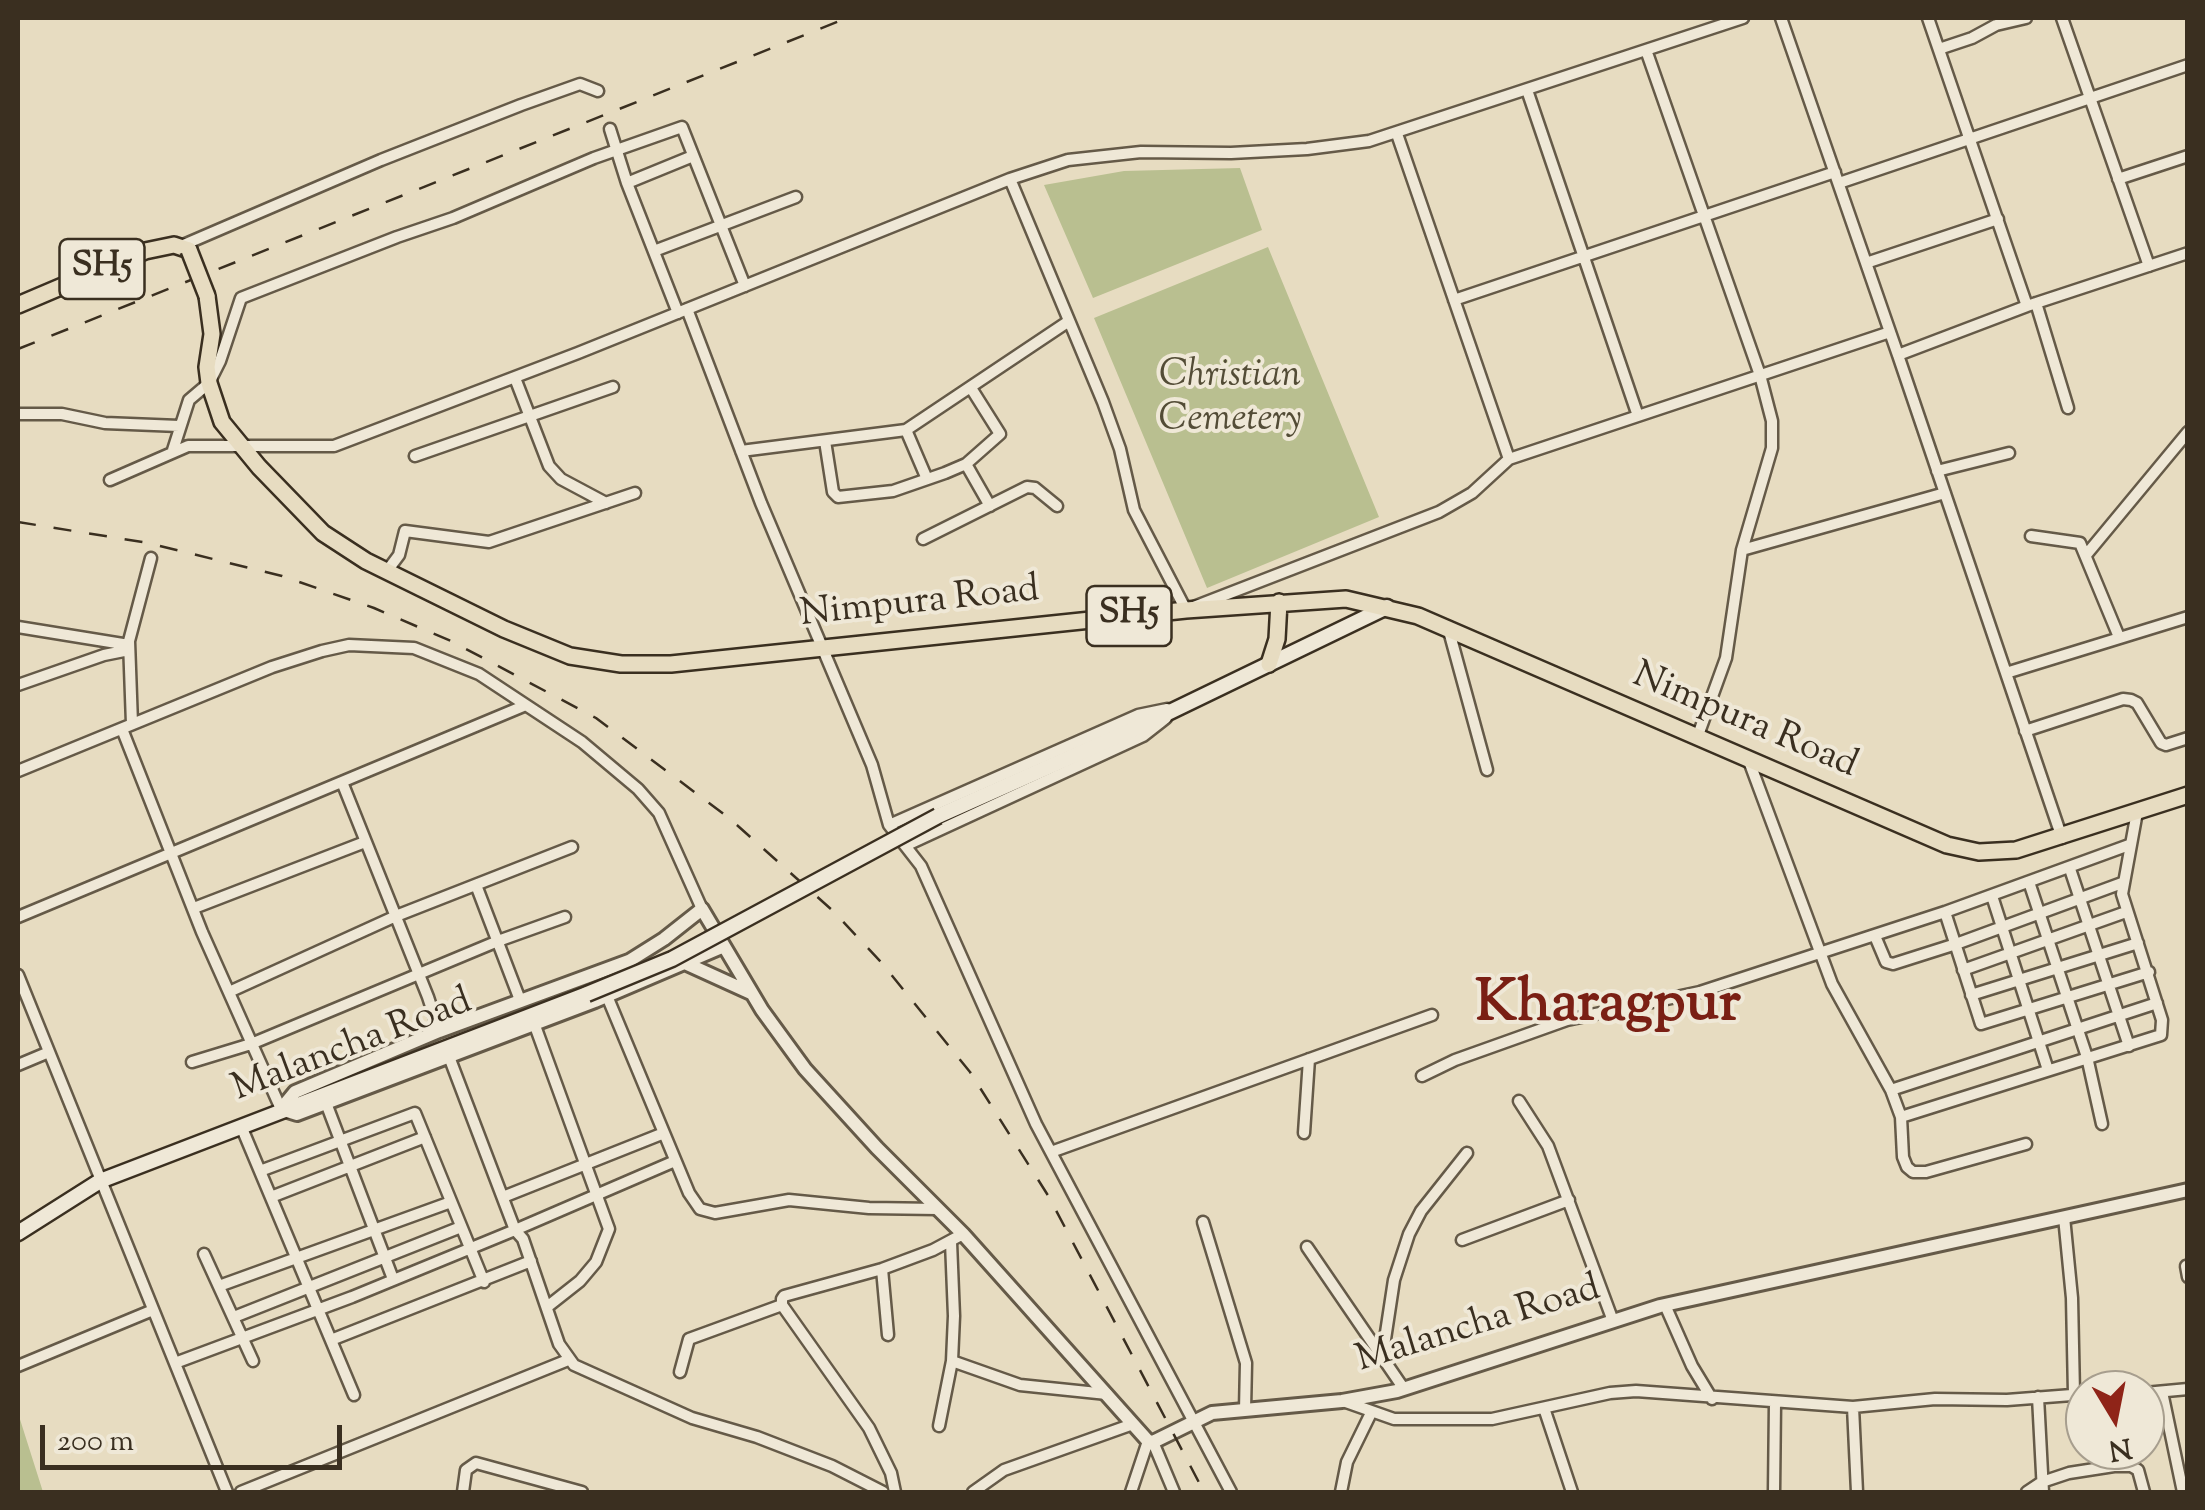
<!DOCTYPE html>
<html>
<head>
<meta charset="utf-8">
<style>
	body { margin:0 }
	#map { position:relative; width:2205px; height:1510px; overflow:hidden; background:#e7dcc1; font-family:"Sorts Mill Goudy",serif }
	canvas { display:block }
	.frame { position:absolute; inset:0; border:20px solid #3a2f20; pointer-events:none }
	.north { position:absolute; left:2065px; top:1370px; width:100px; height:100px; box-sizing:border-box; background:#efe8d7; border:2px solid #a79e8e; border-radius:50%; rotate:170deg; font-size:28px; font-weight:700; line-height:40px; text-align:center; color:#3a2f20 }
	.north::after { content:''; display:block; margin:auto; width:35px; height:45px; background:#8f2418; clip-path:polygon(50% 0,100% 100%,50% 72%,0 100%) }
	.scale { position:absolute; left:40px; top:1425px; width:302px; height:45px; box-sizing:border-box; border:5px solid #3a2f20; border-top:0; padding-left:12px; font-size:30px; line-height:35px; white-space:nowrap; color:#3a2f20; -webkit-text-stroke:8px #efe8d7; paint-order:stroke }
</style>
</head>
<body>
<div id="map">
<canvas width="2205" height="1510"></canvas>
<div class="frame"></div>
<div class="north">N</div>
<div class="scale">200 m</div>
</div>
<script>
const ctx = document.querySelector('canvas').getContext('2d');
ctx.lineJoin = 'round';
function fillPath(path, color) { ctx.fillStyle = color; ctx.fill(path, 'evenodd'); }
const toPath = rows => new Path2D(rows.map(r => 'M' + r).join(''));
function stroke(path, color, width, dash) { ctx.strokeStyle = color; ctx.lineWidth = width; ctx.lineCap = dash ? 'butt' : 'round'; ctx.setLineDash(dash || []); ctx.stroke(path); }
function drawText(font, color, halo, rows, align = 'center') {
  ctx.font = font + ' "Sorts Mill Goudy",serif'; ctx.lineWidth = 8; ctx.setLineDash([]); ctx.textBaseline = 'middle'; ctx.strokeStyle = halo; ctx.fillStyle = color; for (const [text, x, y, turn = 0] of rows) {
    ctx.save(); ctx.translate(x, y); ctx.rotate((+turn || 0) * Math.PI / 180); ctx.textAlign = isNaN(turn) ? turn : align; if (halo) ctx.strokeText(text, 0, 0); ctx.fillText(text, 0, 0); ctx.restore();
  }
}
fillPath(toPath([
	[1240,168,1262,230,1093,298,1044,185,1124,171],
	[1268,247,1379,517,1207,588,1094,318],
	[18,1413,43,1492,18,1492]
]), '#b9bf90');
const minor = toPath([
	[1781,18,1898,355,2027,306,2188,253],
	[1928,18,2027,306],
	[2062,18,2149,266],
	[1939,49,1972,38,1996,25,2026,18],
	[1646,50,1760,375,1772,421,1772,448,1742,550,1726,658,1697,738],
	[1527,90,1638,416],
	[610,129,627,183,678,313],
	[1397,134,1509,459],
	[1010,179,1103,402,1120,449,1134,510,1186,610,1439,512,1472,493,1509,459,1890,332],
	[2118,179,2188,156],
	[627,183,693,156],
	[1839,183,2188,65],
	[181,246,381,160,521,105,580,84,598,91],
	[654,251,796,197],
	[1866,263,1998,219],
	[1454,300,1835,172],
	[2036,303,2068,408],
	[687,309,761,503,872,765,889,825,921,866,1036,1124,1231,1492],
	[1898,355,2062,838],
	[515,378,549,466,561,479,606,503],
	[18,414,62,414,105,423,179,426],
	[906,430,927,479],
	[825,441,833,492,838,497,893,491,945,473,966,464,1000,434,971,388],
	[173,450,189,400,209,383,220,361,241,298,397,237,453,218,594,158,682,127,745,286],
	[741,451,906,430,1069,321],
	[415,456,613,387],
	[966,464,990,506],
	[1937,471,2009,453],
	[110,480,188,446,334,446,578,353,1010,179,1068,160,1141,152,1231,153,1307,149,1369,141,1743,18],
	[2031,536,2080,543,2119,637],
	[923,539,1027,487,1035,488,1057,506],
	[1742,550,1945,493],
	[2086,555,2188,432],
	[387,571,399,555,405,531,489,542,635,493],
	[18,627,129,645],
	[1449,631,1487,770],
	[2006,673,2188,617],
	[18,685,104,655,129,650],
	[132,724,129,641,151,558],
	[122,729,202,932,281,1109],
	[2025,731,2123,699,2131,700,2137,703,2161,743,2166,745,2188,738],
	[1749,761,1832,984,1891,1090,1901,1117,1903,1157,1907,1167,1913,1172,1926,1172,2026,1144],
	[18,771,272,667,322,651,349,645,414,648,479,674,582,742,638,789,659,813,702,909],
	[342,782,428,997,439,1031],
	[889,825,1138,715,1167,709],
	[907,845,1143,736,1166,718],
	[2070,869,2129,1046],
	[2029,882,2087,1057,2102,1124],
	[476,885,520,1000],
	[1992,896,2048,1070],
	[194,908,365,842],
	[1945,912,1981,1024,2149,972],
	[18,917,526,705],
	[1875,936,1886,962,1893,964,1956,944,2122,883],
	[1963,970,2126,912],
	[18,975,227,1492],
	[229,992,396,916,572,847],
	[1971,995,2138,943],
	[607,996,689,1193,700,1209,715,1213,789,1200,869,1208,938,1209],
	[534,1023,609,1229,596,1262,580,1281,547,1307],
	[448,1054,515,1230,675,1161],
	[192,1062,251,1044,498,941,565,917],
	[18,1065,49,1052],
	[1422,1076,1455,1060,1567,1020,1700,992,1945,912,2129,845],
	[1891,1090,2157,1003],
	[1519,1101,1548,1146,1613,1321],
	[326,1103,393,1279],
	[1901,1117,2161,1035,2162,1020,2122,894,2137,812],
	[241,1126,354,1395],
	[1304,1133,1309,1059],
	[1051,1152,1432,1015],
	[260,1171,415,1113,484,1282],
	[271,1197,425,1137],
	[503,1197,664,1133],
	[2064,1217,2072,1298,2074,1394],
	[1203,1222,1246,1363,1245,1410],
	[1462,1240,1569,1200],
	[1307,1247,1404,1389],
	[204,1254,253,1361],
	[2186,1266,2188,1277],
	[882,1269,888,1335],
	[219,1286,451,1202],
	[1665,1305,1692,1366,1712,1399],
	[234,1317,461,1227],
	[331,1340,531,1261],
	[1382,1359,1394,1280,1409,1234,1421,1211,1467,1153],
	[952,1361,1020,1385,1107,1394],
	[175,1363,352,1297,515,1230,523,1239,559,1344,574,1365,692,1418,757,1437,832,1466,883,1492],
	[18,1366,153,1310],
	[680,1372,689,1339,782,1305],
	[2162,1392,2183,1492],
	[2145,1393,2188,1389],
	[2038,1397,2043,1492],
	[1343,1401,1394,1419,1492,1419,1610,1393,1636,1391,1853,1407,1935,1399,2007,1400,2085,1394],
	[1853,1407,1857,1492],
	[1544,1408,1572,1492],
	[939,1426,952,1361,954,1316,951,1242],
	[1153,1442,1174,1492],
	[241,1492,568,1360],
	[463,1492,466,1470,476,1463,582,1492],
	[895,1492,891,1473,869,1428,782,1305,782,1299,784,1296,882,1269,933,1250,963,1234],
	[973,1492,1004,1470,1133,1424],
	[1131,1492,1148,1441],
	[1341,1492,1347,1462,1371,1413],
	[1774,1492,1775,1403],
	[2027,1492,2042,1482,2069,1473,2114,1466,2131,1466,2138,1470,2144,1492]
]);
const tertiary = toPath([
	[724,946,595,1001,297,1114,281,1109,295,1092,439,1031,629,961,664,939,702,909,762,1010,805,1069,877,1148,963,1234,1148,1441,1153,1442,1212,1413,1342,1401,1397,1391,1660,1306,2188,1190],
	[685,963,751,993]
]);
const secondary = toPath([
	[938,816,1145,724,1387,607],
	[18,1233,100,1181,587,994]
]);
const primary = toPath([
	[207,296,212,334,207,367,209,383,222,422,259,467,323,533,366,561,504,629,570,656,621,664,671,664,1186,610,1346,599,1418,616,1947,845,1979,852,2016,850,2188,795],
	[18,305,145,251,174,245,189,250],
	[1269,664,1277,639,1279,602]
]);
stroke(minor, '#655a48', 15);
stroke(tertiary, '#655a48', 18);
stroke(secondary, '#3a2f20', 19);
stroke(primary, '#3a2f20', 20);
stroke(minor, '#efe8d7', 10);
stroke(tertiary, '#efe8d7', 12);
stroke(secondary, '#efe8d7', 14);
stroke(primary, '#e7dcc1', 15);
stroke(toPath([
	[18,349,847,18],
	[18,522,148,543,282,576,374,608,451,641,596,718,729,818,832,910,881,962,970,1072,1049,1197,1204,1492]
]), '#3a2f20', 2.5, [18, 18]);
const secondaryBridge = toPath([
	[587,994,672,959,938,816]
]);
const primaryBridge = toPath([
	[189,250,207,296]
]);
stroke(secondaryBridge, '#3a2f20', 19, []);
stroke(primaryBridge, '#3a2f20', 20, []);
stroke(secondaryBridge, '#efe8d7', 14);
stroke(primaryBridge, '#e7dcc1', 15);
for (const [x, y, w] of [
	[102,269,85],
	[1129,616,85]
]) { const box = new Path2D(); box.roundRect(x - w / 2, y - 30, w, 60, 8); ctx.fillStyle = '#efe8d7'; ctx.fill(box); stroke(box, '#3a2f20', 2.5); }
drawText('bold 35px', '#3a2f20', null, [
	["SH5",102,269],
	["SH5",1129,616]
]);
drawText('italic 38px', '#534c36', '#efe8d7', [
	["Christian",1230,379],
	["Cemetery",1230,423]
]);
drawText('38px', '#3a2f20', '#efe8d7', [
	["Nimpura Road",920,605,-6],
	["Nimpura Road",1744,723,23],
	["Malancha Road",353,1048,-21],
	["Malancha Road",1479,1327,-17]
]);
drawText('bold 58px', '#7a1f14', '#efe8d7', [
	["Kharagpur",1608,1009]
]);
</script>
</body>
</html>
